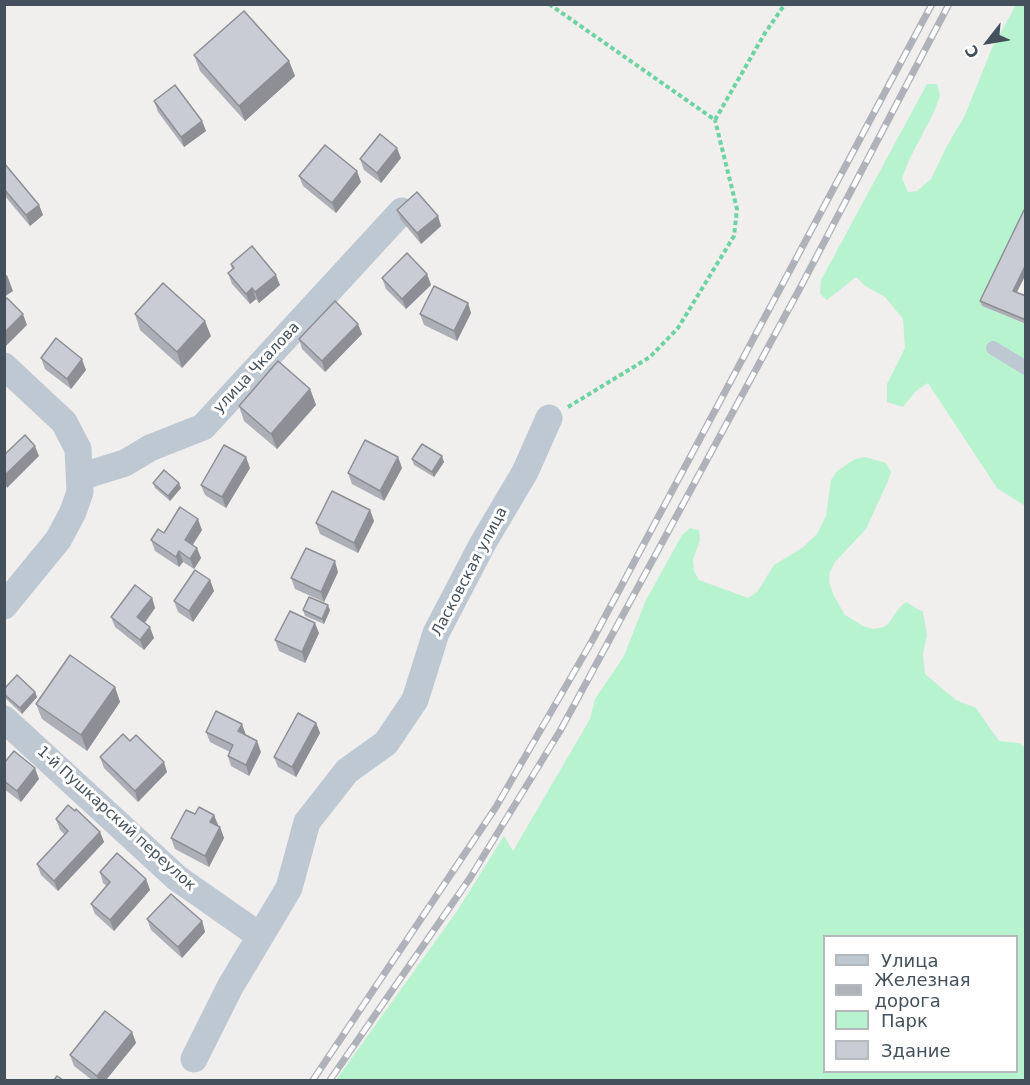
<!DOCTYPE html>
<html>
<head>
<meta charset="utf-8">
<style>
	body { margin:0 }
	#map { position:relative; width:1030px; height:1085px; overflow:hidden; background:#f1eeee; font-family:"DejaVu Sans",sans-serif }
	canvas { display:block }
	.frame { position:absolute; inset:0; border:6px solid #44515d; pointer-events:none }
	.legend { position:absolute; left:823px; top:935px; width:195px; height:138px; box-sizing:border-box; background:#fff; border:2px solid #b4b9be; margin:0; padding:8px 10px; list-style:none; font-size:18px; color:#44515d }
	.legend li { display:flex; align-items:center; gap:12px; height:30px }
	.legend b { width:30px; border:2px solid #b4b9be }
	.north { position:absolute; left:958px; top:12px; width:60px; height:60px; -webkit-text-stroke:4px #fff; paint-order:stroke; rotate:239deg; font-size:16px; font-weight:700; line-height:24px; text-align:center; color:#44515d }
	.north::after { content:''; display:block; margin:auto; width:21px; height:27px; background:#44515d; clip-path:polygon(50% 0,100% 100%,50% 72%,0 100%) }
</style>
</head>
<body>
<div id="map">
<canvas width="1030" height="1085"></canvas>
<div class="frame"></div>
<ul class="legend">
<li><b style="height:8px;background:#bdc8d2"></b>Улица</li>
<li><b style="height:8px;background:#afb3b9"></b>Железная дорога</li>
<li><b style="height:16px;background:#b8f3cf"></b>Парк</li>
<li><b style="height:16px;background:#c9ccd4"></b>Здание</li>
</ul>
<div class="north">С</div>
</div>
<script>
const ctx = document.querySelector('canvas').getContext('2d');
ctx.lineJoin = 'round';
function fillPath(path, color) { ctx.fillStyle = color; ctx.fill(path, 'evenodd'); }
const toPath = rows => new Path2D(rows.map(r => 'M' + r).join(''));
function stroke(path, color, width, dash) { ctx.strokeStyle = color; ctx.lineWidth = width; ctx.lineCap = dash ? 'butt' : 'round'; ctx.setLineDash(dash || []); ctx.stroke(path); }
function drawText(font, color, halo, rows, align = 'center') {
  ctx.font = font + ' "DejaVu Sans",sans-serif'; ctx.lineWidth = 6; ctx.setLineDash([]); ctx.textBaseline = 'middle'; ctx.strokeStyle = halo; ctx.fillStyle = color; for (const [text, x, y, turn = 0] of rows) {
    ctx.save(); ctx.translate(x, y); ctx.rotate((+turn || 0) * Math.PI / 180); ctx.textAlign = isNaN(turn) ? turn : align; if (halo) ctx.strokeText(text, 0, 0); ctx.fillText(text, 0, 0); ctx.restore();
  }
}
fillPath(toPath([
	[1016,5,1025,5,1025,215,982,306,1025,324,1025,506,997,488,928,383,916,391,903,407,887,402,887,384,905,348,903,319,885,297,864,285,856,277,827,300,820,294,821,280,927,84,937,84,940,96,934,112,910,158,902,178,908,192,917,191,931,179,947,146,965,115,992,48],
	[865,457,886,463,891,472,888,481,866,529,835,562,830,572,829,582,834,596,845,615,863,626,873,629,884,627,888,624,900,607,906,602,923,612,927,635,923,654,925,674,956,700,976,708,999,741,1019,743,1025,747,1025,1080,336,1080,457,911,504,836,513,851,590,719,595,699,624,656,645,602,682,535,690,528,699,530,700,540,693,560,694,571,699,580,748,598,757,592,774,565,802,548,817,534,826,516,831,480,837,471,855,459],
	[824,936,1016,936,1016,1072,824,1072]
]), '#b8f3cf');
stroke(toPath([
	[549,4,715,120,765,33,785,4],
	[568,407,650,357,678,328,734,236,737,209,715,120]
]), '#6cd4a3', 4, [4.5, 3]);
stroke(toPath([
	[993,348,1026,368]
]), '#bdc8d2', 14);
stroke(toPath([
	[4,366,64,422,78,449,80,492,73,512,58,540,4,606],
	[80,477,125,463,150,448,203,427,402,211],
	[4,719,177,878,260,936],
	[194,1059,230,987,289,888,307,822,347,771,386,743,415,700,436,633,483,543,525,472,549,418]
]), '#bdc8d2', 27);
const rail = toPath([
	[313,1080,496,807,592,641,932,4],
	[330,1080,470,878,560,731,799,290,949,4]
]);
stroke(rail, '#afb3b9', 7);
stroke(rail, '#fff', 4.5, [14]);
fillPath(toPath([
	[194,55,289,61,295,76,245,121,200,71],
	[154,101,202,121,206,131,184,147,158,112],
	[401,158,381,183,364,170,360,159],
	[4,163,39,205,43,215,30,226,4,195],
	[299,176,361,182,336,213,303,186],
	[1026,206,1026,274,1016,293,1026,296,1026,324,982,306,980,301],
	[397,210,438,216,441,226,421,244,401,220],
	[231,264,280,285,259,303,256,299,250,304,232,284,228,273,232,270],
	[427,274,431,285,406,309,386,289,382,278],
	[468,303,471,313,457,341,424,325,420,314],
	[135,314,211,336,182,368,140,330],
	[358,324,362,334,325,372,302,349,299,339],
	[41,358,86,370,71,389,45,369],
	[310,389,316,405,277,449,244,421,239,406],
	[398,457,402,468,384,501,352,484,348,473],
	[412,459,444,462,434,477,414,465],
	[250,468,226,508,205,495,201,485],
	[153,483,181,488,170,501,155,488],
	[370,510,374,521,358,553,320,534,316,523],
	[202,530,193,545,201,558,194,569,183,562,179,567,155,551,151,540,164,533],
	[338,572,324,602,295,589,291,578],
	[210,580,214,591,193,622,178,612,174,601],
	[152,598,155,608,145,623,154,638,144,650,115,627,111,617],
	[303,610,330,610,324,624,305,616],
	[319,633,305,663,279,651,275,640],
	[115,687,120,702,87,751,42,719,36,704],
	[4,689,35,692,37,697,22,714,4,697],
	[316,723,320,733,296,777,278,767,274,757],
	[206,732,246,735,261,752,249,776,231,766,228,756,230,752,210,742],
	[130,741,167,772,138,802,104,768,100,757],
	[4,763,39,779,21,802,4,789],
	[195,814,214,815,218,825,218,826,220,827,224,838,209,867,175,849,171,838],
	[56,819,100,832,104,842,58,891,41,875,37,864,65,835,60,830],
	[100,872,146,879,150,890,114,931,95,914,91,904,107,886,103,883],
	[147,919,202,921,205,932,182,958,151,930],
	[132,1032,136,1043,106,1080,92,1080,74,1066,70,1055]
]), '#adafb6');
fillPath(toPath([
	[289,61,295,76,245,121,239,106],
	[202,121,206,131,184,147,181,137],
	[397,148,401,158,381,183,377,173],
	[357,171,361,182,336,213,332,203],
	[39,205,43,215,30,226,26,215],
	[438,216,441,226,421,244,417,233],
	[1026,264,1026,274,1015,296,1013,291],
	[427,274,431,285,406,309,402,299],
	[7,275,13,291,4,297,4,277],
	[276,275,280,285,259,303,255,292],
	[252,288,256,299,250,304,246,294],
	[468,303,471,313,457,341,454,331],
	[23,314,27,325,6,346,4,341,4,333],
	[205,321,211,336,182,368,177,352],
	[358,324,362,334,325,372,322,361],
	[82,359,86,370,71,389,67,379],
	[310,389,316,405,277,449,271,434],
	[35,446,39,456,7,488,4,481,4,476],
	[442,456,444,462,434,477,432,472],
	[246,457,250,468,226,508,222,497],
	[398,457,402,468,384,501,380,491],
	[179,483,181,488,170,501,168,496],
	[370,510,374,521,358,553,354,543],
	[198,519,202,530,189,550,185,540],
	[197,548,201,558,194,569,190,559],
	[179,551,183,562,179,567,176,557],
	[335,561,338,572,324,602,321,592],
	[210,580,214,591,193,622,189,611],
	[152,598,155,608,141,627,137,617],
	[328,605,330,610,324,624,322,619],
	[315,623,319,633,305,663,302,652],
	[150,627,154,638,144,650,140,640],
	[115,687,120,702,87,751,81,735],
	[35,692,37,697,22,714,20,708],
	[316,723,320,733,296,777,292,767],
	[242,724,246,735,238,731],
	[257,741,261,752,249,776,246,765],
	[164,762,167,772,138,802,135,791],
	[35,768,39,779,21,802,17,791],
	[214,815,218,825,214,833,210,822],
	[220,827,224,838,209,867,205,856],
	[100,832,104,842,58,891,54,881],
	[146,879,150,890,114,931,110,920],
	[202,921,205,932,182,958,178,947],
	[132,1032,136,1043,106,1080,98,1080,97,1076]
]), '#8d8f94');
const building = toPath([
	[244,11,289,61,239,106,194,55,244,11],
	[175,85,202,121,181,137,154,101,175,85],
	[380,134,397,148,377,173,360,159,380,134],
	[325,145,357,171,332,203,299,176,325,145],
	[4,163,39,205,26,215,4,189,4,163],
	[417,192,438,216,417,233,397,210,417,192],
	[1026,206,1026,264,1013,291,1026,296,1026,320,980,301,1026,206],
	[252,246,276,275,255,292,252,288,246,294,228,273,234,268,231,264,252,246],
	[407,253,427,274,402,299,382,278,407,253],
	[163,283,205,321,177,352,135,314,163,283],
	[434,286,468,303,454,331,420,314,434,286],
	[7,298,23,314,4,333,4,301,7,298],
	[335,301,358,324,322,361,299,339,335,301],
	[56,338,82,359,67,379,41,358,56,338],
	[278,361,310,389,271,434,239,406,278,361],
	[25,435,35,446,4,476,4,455,25,435],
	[365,440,398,457,380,491,348,473,365,440],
	[422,444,442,456,432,472,412,459,422,444],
	[224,445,246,457,222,497,201,485,224,445],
	[164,470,179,483,168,496,153,483,164,470],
	[332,491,370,510,354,543,316,523,332,491],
	[180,507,198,519,185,540,197,548,190,559,179,551,176,557,151,540,158,529,164,533,180,507],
	[306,548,335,561,321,592,291,578,306,548],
	[195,570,210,580,189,611,174,601,195,570],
	[135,585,152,598,137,617,150,627,140,640,111,617,135,585],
	[309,597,328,605,322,619,303,610,309,597],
	[290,611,315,623,302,652,275,640,290,611],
	[70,655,115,687,81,735,36,704,70,655],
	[17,675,35,692,20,708,4,694,4,689,17,675],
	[216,711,242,724,238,731,257,741,246,765,228,756,233,745,206,732,216,711],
	[298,713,316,723,292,767,274,757,298,713],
	[123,734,130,741,136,735,164,762,135,791,100,757,123,734],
	[14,751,35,768,17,791,4,781,4,763,14,751],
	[68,805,75,811,76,809,100,832,54,881,37,864,68,831,56,819,68,805],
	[199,807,214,815,210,822,220,827,205,856,171,838,186,810,195,814,199,807],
	[117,853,146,879,110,920,91,904,110,882,100,872,117,853],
	[171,894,202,921,178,947,147,919,171,894],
	[105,1011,132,1032,97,1076,70,1055,105,1011],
	[57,1076,63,1080,54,1080,57,1076]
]);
fillPath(building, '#c9ccd4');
stroke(building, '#8d8f94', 1.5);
drawText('15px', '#44515d', '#fff', [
	["улица Чкалова",257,368,-47],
	["Ласковская улица",470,572,-62],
	["1-й Пушкарский переулок",116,819,42]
]);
</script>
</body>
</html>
